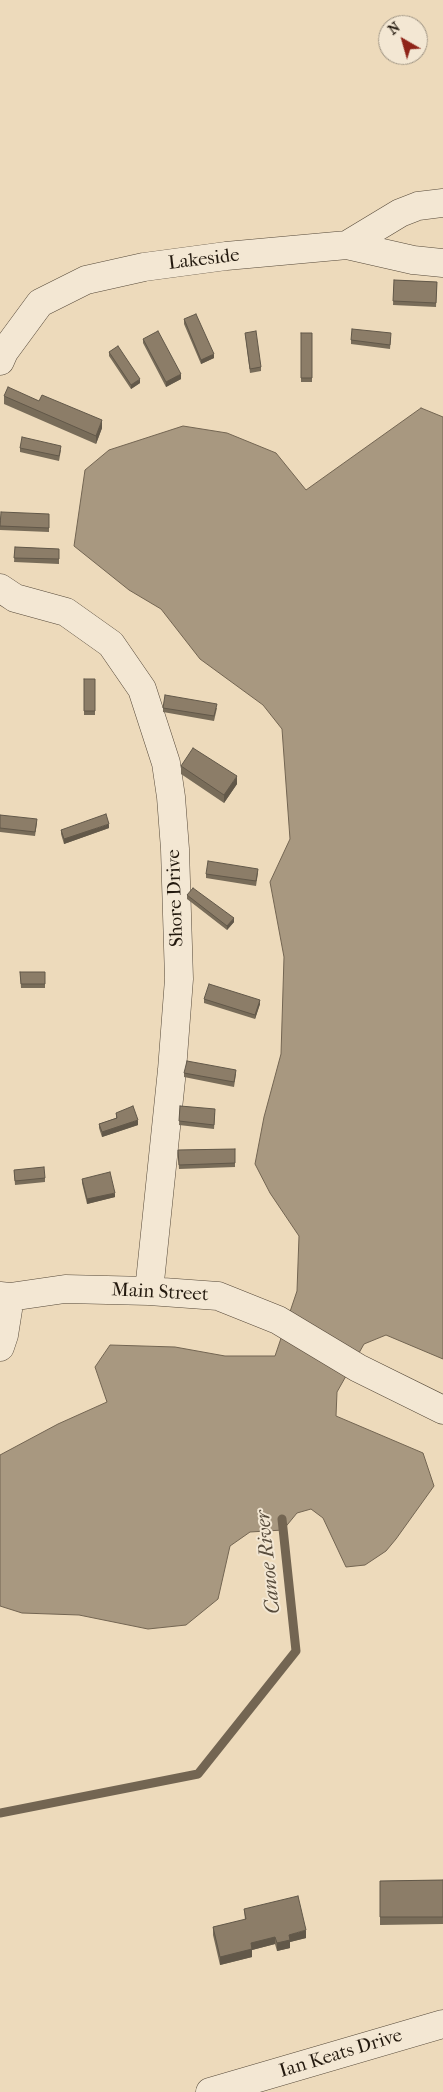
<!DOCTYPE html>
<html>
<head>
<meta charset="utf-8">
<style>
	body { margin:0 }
	#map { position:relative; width:443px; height:2092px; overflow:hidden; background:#eddabb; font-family:"IM FELL French Canon",serif }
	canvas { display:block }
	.north { position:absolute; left:378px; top:15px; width:50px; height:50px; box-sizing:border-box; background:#f3e7d3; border:1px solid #a09584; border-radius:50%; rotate:322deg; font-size:14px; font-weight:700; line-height:20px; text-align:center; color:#23190e }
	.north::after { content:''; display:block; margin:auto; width:18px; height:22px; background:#8f2418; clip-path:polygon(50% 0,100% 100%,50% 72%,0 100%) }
</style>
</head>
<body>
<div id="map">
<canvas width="443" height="2092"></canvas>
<div class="north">N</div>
</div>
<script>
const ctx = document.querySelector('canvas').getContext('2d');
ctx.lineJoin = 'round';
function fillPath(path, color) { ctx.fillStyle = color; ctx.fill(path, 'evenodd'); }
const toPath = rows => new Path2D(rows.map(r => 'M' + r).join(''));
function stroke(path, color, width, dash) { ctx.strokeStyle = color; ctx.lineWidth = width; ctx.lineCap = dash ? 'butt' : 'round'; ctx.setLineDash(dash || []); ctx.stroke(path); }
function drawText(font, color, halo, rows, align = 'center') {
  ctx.font = font + ' "IM FELL French Canon",serif'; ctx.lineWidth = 4; ctx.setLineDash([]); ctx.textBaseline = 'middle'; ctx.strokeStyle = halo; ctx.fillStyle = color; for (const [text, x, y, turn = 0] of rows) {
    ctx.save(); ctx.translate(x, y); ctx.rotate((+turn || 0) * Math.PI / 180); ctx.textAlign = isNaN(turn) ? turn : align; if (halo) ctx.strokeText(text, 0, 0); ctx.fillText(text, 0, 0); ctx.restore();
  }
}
const water = toPath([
	[421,408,443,417,443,1359,386,1335,364,1344,337,1392,336,1416,423,1453,434,1486,396,1539,386,1551,365,1565,346,1567,323,1518,311,1509,297,1513,283,1530,250,1532,230,1546,218,1599,186,1625,148,1629,79,1615,22,1613,0,1606,0,1455,58,1424,107,1402,95,1367,110,1345,175,1347,225,1356,275,1356,297,1291,299,1236,270,1193,255,1164,264,1117,281,1054,284,957,270,882,290,839,282,729,263,705,200,659,161,609,129,590,74,546,85,470,109,450,183,426,227,433,276,453,306,490,421,408]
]);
fillPath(water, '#a89880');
stroke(water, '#736552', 1);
stroke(toPath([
	[0,1813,198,1774,296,1651,282,1519]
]), '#736552', 9);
const minor = toPath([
	[347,245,400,213,418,206,443,203],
	[0,361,4,352,40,303,86,280,144,267,226,256,347,245,413,260,443,263],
	[0,588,15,598,66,612,111,644,142,689,166,763,171,797,175,849,179,979,172,1070,149,1291],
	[0,1296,10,1297,65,1289,149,1291,218,1296,278,1320,358,1368,443,1410],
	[0,1347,4,1335,10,1297],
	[210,2092,443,2024]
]);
stroke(minor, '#564939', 29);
stroke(minor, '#f3e7d3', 28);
fillPath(toPath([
	[394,280,437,282,436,307,393,305],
	[184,319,214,358,201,364,184,324],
	[245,333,261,367,261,371,250,373],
	[301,333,312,333,312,382,301,382],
	[391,337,390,349,351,344,351,340],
	[143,339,181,379,166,387,143,343],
	[109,352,140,383,131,389,109,356],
	[4,396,102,428,96,444,4,404],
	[20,448,61,450,59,461,20,452],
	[49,514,49,532,0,530,0,521],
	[15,547,59,549,59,564,14,562],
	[84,679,95,679,95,715,84,715],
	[163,708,217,708,214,721,163,712],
	[181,766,237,784,224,803,181,774],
	[0,815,37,823,35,836,0,832],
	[109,828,64,844,61,834,61,830],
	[258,873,256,886,206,878,206,874],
	[187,895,234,922,227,930,187,899],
	[20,972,45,972,45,988,21,988],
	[204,999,260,1004,255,1019,204,1003],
	[184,1073,236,1074,234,1087,184,1077],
	[180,1106,215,1113,214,1129,179,1125],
	[116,1113,138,1125,102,1137,99,1128,99,1124,116,1118],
	[235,1149,235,1167,179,1169,178,1150],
	[14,1170,45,1178,45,1182,15,1185],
	[82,1179,115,1197,87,1204,82,1183],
	[443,1880,443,1924,380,1925,380,1881],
	[244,1909,306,1938,290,1942,290,1948,277,1951,275,1944,252,1950,252,1957,220,1965,213,1935,213,1927,245,1920]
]), '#786c59');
fillPath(toPath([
	[214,354,214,358,201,364,201,360],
	[181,374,181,379,166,387,166,382],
	[140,379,140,383,131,389,131,385],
	[102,420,102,428,96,444,96,436],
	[237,776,237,784,224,803,224,795],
	[109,824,109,828,64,844,64,839],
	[234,918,234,922,227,930,227,926],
	[260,1000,260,1004,255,1019,255,1015],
	[138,1120,138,1125,102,1137,102,1132],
	[115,1193,115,1197,87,1204,87,1199],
	[306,1930,306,1938,290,1942,290,1948,277,1951,277,1943,289,1935],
	[275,1937,275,1944,252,1950,252,1957,220,1965,220,1957,251,1943]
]), '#625849');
const building = toPath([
	[394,280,437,282,436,303,393,301,394,280],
	[196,314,214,354,201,360,184,319,196,314],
	[352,329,391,333,390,345,351,340,352,329],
	[158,331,181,374,166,382,143,339,158,331],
	[256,331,261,367,250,369,245,333,256,331],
	[301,333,312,333,312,378,301,378,301,333],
	[118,346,140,379,131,385,109,352,118,346],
	[8,387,39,401,42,395,102,420,96,436,4,396,8,387],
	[22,437,61,446,59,456,20,448,22,437],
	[1,512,49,514,49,528,0,526,1,512],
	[15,547,59,549,59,559,14,558,15,547],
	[84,679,95,679,95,711,84,711,84,679],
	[165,695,217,704,214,716,163,708,165,695],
	[193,748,237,776,224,795,181,766,193,748],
	[106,814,109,824,64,839,61,830,106,814],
	[0,815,37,819,35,832,0,828,0,815],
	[208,861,258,869,256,881,206,874,208,861],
	[193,888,234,918,227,926,187,895,193,888],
	[20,972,45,972,45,984,21,984,20,972],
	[209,984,260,1000,255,1015,204,999,209,984],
	[187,1061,236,1070,234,1082,184,1073,187,1061],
	[133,1106,138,1120,102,1132,99,1124,117,1118,116,1113,133,1106],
	[180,1106,215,1109,214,1125,179,1121,180,1106],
	[235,1149,235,1163,179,1165,178,1150,235,1149],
	[44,1167,45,1178,15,1181,14,1170,44,1167],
	[110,1172,115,1193,87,1199,82,1179,110,1172],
	[443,1880,443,1917,380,1917,380,1881,443,1880],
	[298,1896,306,1930,289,1935,290,1940,277,1943,275,1937,251,1943,252,1949,220,1957,213,1927,246,1919,244,1909,298,1896]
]);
fillPath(building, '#8c7d68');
stroke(building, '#625849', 1);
drawText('19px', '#23190e', '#f3e7d3', [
	["Lakeside",204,260,-7],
	["Shore Drive",176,898,-92],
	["Main Street",160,1293,3],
	["Ian Keats Drive",341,2054,-17]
]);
drawText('italic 20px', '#584c3c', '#f3e7d3', [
	["Canoe River",269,1562,-96]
]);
</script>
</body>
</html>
